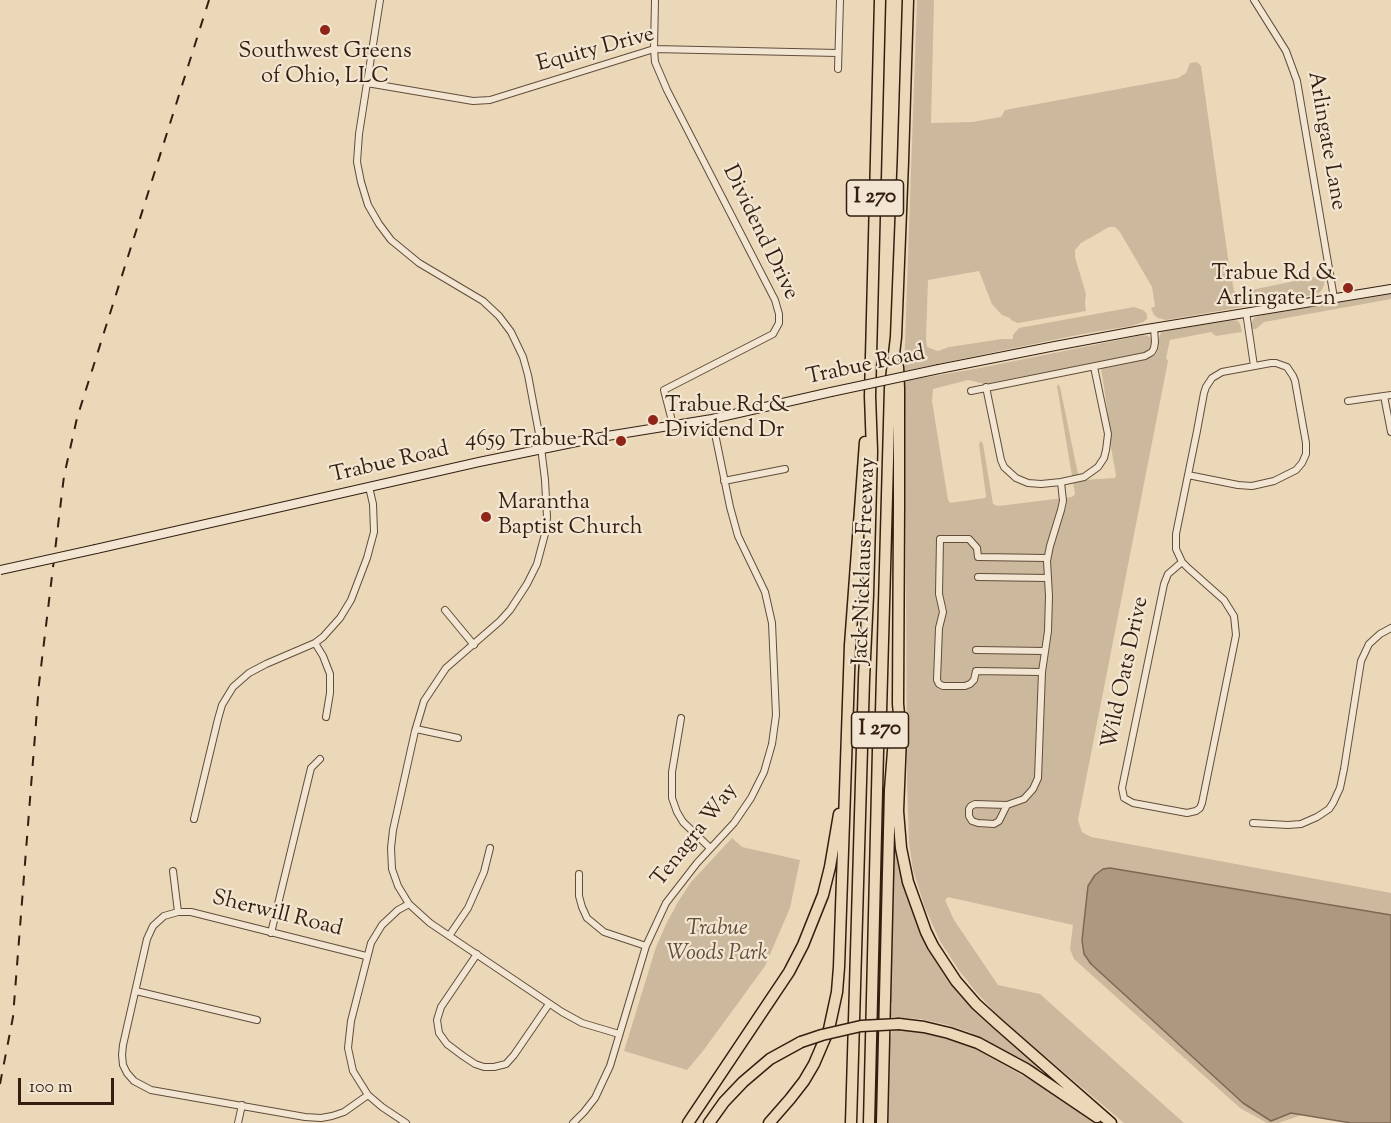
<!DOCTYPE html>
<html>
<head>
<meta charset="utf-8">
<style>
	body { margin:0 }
	#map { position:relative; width:1391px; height:1123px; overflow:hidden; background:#ebd8b9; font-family:"Sorts Mill Goudy",serif }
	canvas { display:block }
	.scale { position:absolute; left:18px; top:1078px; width:96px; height:27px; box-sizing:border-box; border:3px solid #341e10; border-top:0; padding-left:8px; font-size:18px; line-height:21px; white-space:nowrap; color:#341e10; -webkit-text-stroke:4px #f2e6d2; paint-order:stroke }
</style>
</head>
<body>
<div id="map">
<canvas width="1391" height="1123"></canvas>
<div class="scale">100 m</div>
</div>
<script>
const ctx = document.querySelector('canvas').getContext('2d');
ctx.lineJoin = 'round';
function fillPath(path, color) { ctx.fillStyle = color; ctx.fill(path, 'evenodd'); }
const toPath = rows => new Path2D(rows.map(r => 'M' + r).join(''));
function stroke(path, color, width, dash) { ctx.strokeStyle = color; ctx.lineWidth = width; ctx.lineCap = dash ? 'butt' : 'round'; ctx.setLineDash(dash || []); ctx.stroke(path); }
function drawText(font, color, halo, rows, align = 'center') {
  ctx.font = font + ' "Sorts Mill Goudy",serif'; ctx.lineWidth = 4.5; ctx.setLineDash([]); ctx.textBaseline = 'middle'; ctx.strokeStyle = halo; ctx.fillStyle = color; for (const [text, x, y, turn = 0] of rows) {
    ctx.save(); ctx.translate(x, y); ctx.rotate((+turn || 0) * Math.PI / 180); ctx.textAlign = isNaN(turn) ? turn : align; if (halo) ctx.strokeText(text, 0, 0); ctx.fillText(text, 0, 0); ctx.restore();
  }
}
fillPath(toPath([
	[917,0,934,0,931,123,972,122,1001,117,1005,110,1178,78,1186,73,1190,63,1197,62,1201,66,1228,258,1234,291,1237,293,1314,277,1325,280,1323,288,1320,292,1312,295,1166,320,1158,318,1154,315,1151,308,1155,306,1152,287,1120,232,1115,227,1109,227,1081,243,1075,250,1075,257,1086,294,1085,302,1086,311,1018,323,1011,320,1010,318,1002,315,992,304,979,271,928,280,926,338,927,347,938,351,949,347,1002,339,1013,339,1013,335,1019,328,1134,307,1143,310,1147,314,1147,319,1143,322,1131,326,1082,334,904,371],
	[1391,293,1391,299,1264,322,1256,329,1252,329,1252,322,1254,318,1258,316],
	[1234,320,1238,321,1240,324,1242,332,1216,336,1211,332,1170,340,1166,358,1168,361,1078,820,1082,832,1091,837,1391,893,1391,915,1110,868,1088,886,1082,940,1084,954,1271,1121,1291,1113,1302,1115,1278,1123,1267,1123,1240,1108,1074,959,1070,949,1073,925,948,897,945,900,954,920,998,985,1040,994,1184,1123,1124,1123,1001,1019,976,992,958,969,940,941,925,908,913,870,909,843,907,782,905,381,980,368,1143,335,1148,336,1151,338,1152,343,1151,349,1146,352,985,384,968,380,933,389,932,401,948,500,950,503,985,498,986,496,979,444,981,441,983,444,993,504,998,506,1072,497,1075,494,1057,386,1058,384,1060,387,1079,479,1082,480,1115,478,1116,475,1106,420,1108,414,1101,368,1151,357,1156,355,1158,350,1159,338,1161,332,1165,331],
	[732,838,742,847,800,860,790,908,765,966,703,1051,687,1070,624,1051,656,947,668,920,676,906,676,905,691,882],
	[898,841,918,920,985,1018,1040,1069,1038,1070,989,1042,969,1032,944,1024,920,1019,891,1017,892,1003,890,1003,894,842],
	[892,1030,919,1031,946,1038,972,1047,1034,1082,1094,1123,886,1123,889,1039,891,1038]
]), '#ccb89c');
const water = toPath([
	[1110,868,1391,915,1391,1123,1351,1123,1291,1113,1271,1121,1243,1103,1091,964,1084,954,1082,940,1088,886,1095,875,1103,869,1110,868]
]);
fillPath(water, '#ad9980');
stroke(water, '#7d6853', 1.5);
const minor = toPath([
	[380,0,359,134,357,162,361,182,368,205,379,224,391,240,419,263,483,301,499,316,511,332,523,357,528,375,540,439,545,480,547,517,546,530,537,564,527,584,510,610,500,621,446,668,424,701,415,731,393,830,391,848,392,869,398,886,409,904,430,923,562,1012,582,1023,619,1034],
	[655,0,654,49,655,62,667,90,775,300,779,314,779,323,773,334,664,390,673,425],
	[1254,0,1286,51,1297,81,1334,298],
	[838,69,840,0],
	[367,83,473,101,490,100,654,49,838,53],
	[1246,312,1254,366],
	[986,387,1001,460,1004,467,1016,478,1028,483,1041,484,1061,482,1084,477,1098,467,1104,458,1106,450,1108,434,1094,367],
	[971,391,1145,356,1152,352,1154,348,1155,342,1154,328],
	[1384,396,1391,432],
	[1348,401,1391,395],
	[724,481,785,469],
	[1182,562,1168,574,1164,584,1122,788,1124,798,1133,803,1187,813,1196,811,1200,808,1202,803,1236,635,1234,616,1224,600,1188,568,1182,562,1176,549,1176,534,1188,475,1197,431,1204,393,1206,387,1212,378,1222,372,1271,363,1276,363,1287,367,1293,376,1295,381,1306,443,1306,454,1302,463,1296,470,1274,481,1252,486,1238,485,1188,475],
	[978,577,1048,578],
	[445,610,474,645],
	[315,643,323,656,330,674,330,693,326,717],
	[976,650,1045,651],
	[1042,672,976,671,974,680,970,684,965,686,943,686,939,684,937,680,939,628,943,612,939,594,940,539,969,539,977,548,978,557,1047,558],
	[681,718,672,772,672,798,677,812,683,822,710,848],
	[416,729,458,738],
	[1007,805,975,804,971,806,969,809,969,816,972,821,978,823,994,824,999,821,1007,805,1024,799,1033,789,1038,778,1042,672,1048,631,1049,596,1047,561,1050,546,1061,510,1063,501,1061,482],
	[194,819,218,719,222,705,233,687,249,673,266,664,315,643,323,637,340,618,351,600,367,558,374,532,373,504,369,487],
	[1253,823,1288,825,1301,824,1317,817,1329,809,1333,803,1340,788,1344,769,1361,661,1369,644,1380,634,1391,628],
	[173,871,178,912],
	[579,874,579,896,582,907,587,918,604,932,646,946],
	[271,933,311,768,320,759],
	[449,936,468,908,484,872,490,848],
	[477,954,441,1007,437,1020,439,1033,447,1044,463,1056,475,1064,484,1067,494,1067,506,1064,514,1055,549,1004],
	[366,956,191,912,178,912,164,916,153,926,147,939,123,1045,122,1055,123,1065,127,1073,134,1081,151,1090,305,1117,321,1118,332,1116,344,1112,368,1095],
	[136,991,257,1020],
	[238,1123,242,1105],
	[406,1123,382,1107,368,1095,353,1071,348,1048,351,1021,371,943,382,925,398,910,409,904],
	[573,1123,584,1112,595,1098,610,1066,646,946,666,903,697,863,734,823,751,798,764,772,772,744,776,715,772,623,765,592,738,536,730,507,712,419]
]);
const secondary = toPath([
	[939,369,1055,346,1141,330,1391,289],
	[96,549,479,462,601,437,712,419,831,392]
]);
const motorway = toPath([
	[898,367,899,388,899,507,898,704,901,736,898,811,901,848,908,882,926,932,933,946,956,981,976,1004,998,1024,1111,1123],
	[899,1024,924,1027,949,1033,978,1043,1026,1069,1097,1117],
	[688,1123,789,972,803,945,823,895,830,867,839,814],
	[709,1123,724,1102,743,1082,770,1059,801,1042],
	[769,1123,790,1099,804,1081,814,1064,829,1029,837,992,839,967,850,645,865,442],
	[851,1123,864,679,868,595,872,451,870,396,880,0],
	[869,1123,878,750,881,712,890,388,896,337,903,161,908,0],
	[882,1123,890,790,895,725]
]);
stroke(minor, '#624c3a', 8);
stroke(secondary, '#341e10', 10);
stroke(motorway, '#341e10', 13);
stroke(minor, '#f2e6d2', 6);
stroke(secondary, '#f2e6d2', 8);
stroke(motorway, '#ebd8b9', 10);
stroke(toPath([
	[0,1084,13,1017,39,684,64,476,77,418,209,0]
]), '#341e10', 2, [10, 10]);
const secondaryBridge = toPath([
	[831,392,939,369],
	[0,570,96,549]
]);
const motorwayBridge = toPath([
	[801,1042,822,1035,861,1026,899,1024]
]);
stroke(secondaryBridge, '#341e10', 10, []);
stroke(motorwayBridge, '#341e10', 13, []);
stroke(secondaryBridge, '#f2e6d2', 8);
stroke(motorwayBridge, '#ebd8b9', 10);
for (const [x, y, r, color] of [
	[325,30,6,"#8f2418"],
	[1348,288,6,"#8f2418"],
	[653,420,6,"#8f2418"],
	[621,441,6,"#8f2418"],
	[486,517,6,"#8f2418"]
]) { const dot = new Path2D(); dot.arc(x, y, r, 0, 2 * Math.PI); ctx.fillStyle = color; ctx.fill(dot); stroke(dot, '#f2e6d2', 2); }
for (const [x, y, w] of [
	[875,198,57],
	[880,730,57]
]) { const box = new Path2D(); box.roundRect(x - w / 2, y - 18, w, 36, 4.5); ctx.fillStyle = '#f2e6d2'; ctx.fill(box); stroke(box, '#341e10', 1.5); }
drawText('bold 21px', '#341e10', null, [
	["I 270",875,198],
	["I 270",880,730]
]);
drawText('22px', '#341e10', '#f2e6d2', [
	["Equity Drive",596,51,-15],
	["Arlingate Lane",1325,141,80],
	["Dividend Drive",759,233,64],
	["Trabue Road",866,367,-12],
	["Trabue Road",390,464,-13],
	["Jack Nicklaus Freeway",866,561,-88],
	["Wild Oats Drive",1127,673,-78],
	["Tenagra Way",696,836,-52],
	["Sherwill Road",277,915,14]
]);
drawText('22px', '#341e10', '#f2e6d2', [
	["Southwest Greens",325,53,"center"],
	["of Ohio, LLC",325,78,"center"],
	["Trabue Rd &",1336,275],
	["Arlingate Ln",1336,300],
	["Trabue Rd &",665,407,"left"],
	["Dividend Dr",665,432,"left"],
	["4659 Trabue Rd",609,441],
	["Marantha",498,504,"left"],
	["Baptist Church",498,529,"left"]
], 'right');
drawText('italic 22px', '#624c3a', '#f2e6d2', [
	["Trabue",717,930],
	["Woods Park",717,955]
]);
</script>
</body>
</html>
